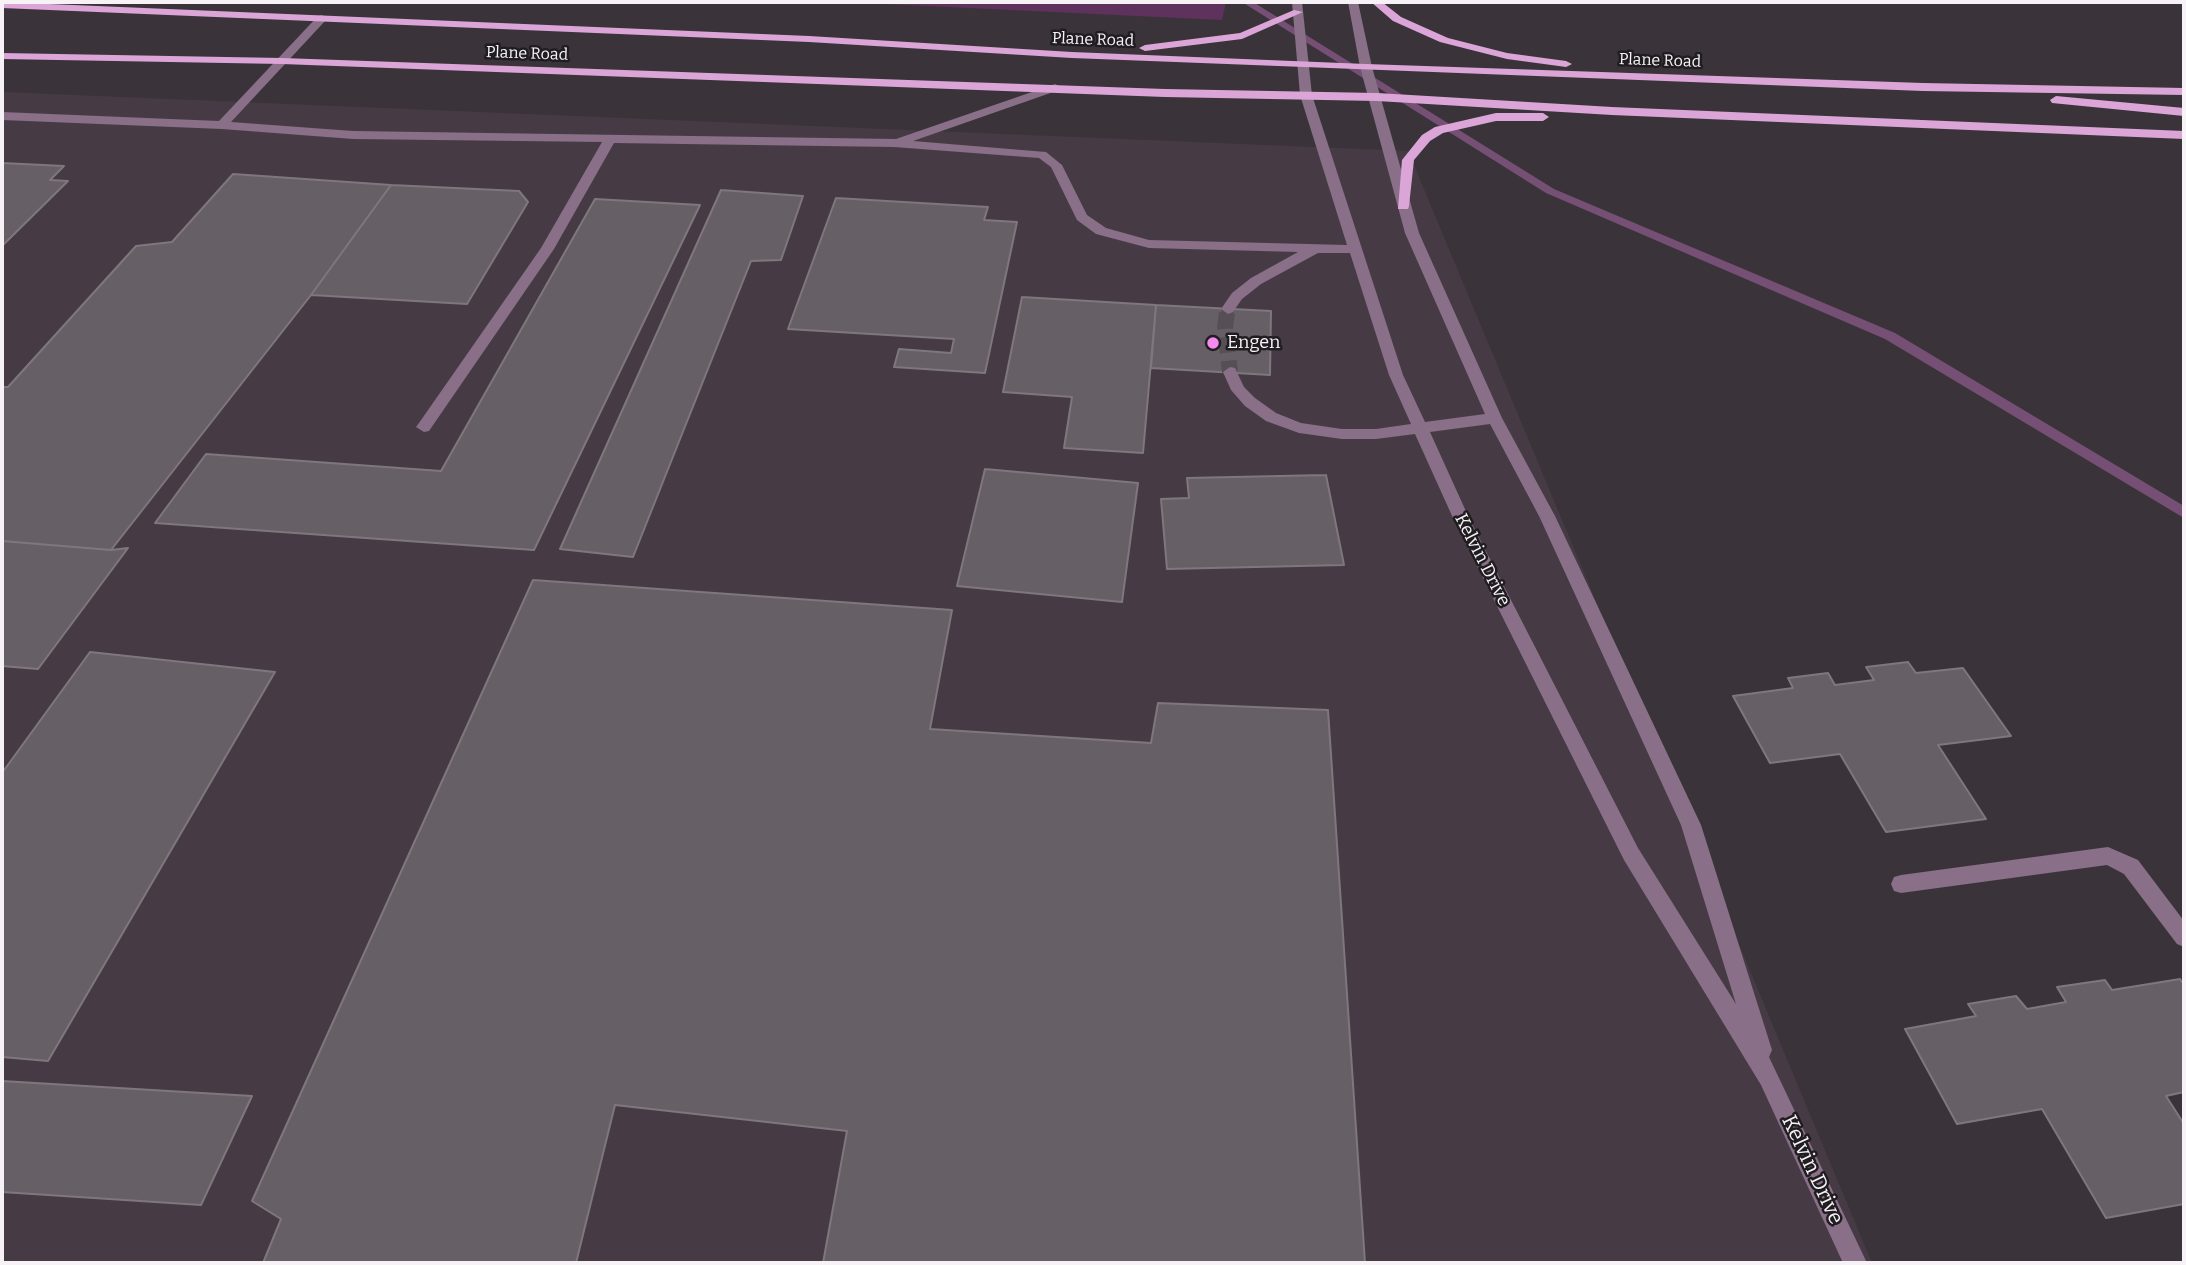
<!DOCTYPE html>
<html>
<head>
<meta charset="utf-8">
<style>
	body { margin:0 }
	#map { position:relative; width:2186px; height:1265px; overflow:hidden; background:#3a343a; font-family:Bitter,serif }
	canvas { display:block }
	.frame { position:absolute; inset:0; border:4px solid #f6f2f6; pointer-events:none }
</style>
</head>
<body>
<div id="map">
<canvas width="2186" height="1265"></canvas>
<div class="frame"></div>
</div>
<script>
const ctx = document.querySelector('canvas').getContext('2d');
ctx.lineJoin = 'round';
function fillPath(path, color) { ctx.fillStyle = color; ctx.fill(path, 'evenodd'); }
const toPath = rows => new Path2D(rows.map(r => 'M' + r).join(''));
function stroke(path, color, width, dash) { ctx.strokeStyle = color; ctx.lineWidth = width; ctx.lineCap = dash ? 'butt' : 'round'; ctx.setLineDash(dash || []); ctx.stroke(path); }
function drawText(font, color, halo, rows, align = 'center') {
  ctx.font = font + ' Bitter,serif'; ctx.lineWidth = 5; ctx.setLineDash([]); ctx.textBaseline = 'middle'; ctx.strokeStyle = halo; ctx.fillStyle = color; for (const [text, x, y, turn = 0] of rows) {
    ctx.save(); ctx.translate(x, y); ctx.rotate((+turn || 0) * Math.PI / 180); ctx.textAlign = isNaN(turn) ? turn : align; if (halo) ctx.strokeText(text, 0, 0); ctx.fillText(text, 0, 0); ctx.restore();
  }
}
fillPath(toPath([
	[2,92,1408,151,1872,1263,2,1263]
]), '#463b45');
fillPath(toPath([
	[844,2,1226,2,1222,20]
]), '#5f325d');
fillPath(toPath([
	[1242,2,1253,2,1554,189,1895,333,2184,506,2184,518,1885,339,1546,193,1242,2]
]), '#764f75');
const building = toPath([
	[2,163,64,166,50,180,68,181,2,246,2,163],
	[233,174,391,185,311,295,111,550,2,541,2,387,8,387,136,246,172,242,233,174],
	[391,185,519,191,528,202,467,304,311,295,391,185],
	[721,190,803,196,781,260,751,261,633,557,560,549,721,190],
	[836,198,988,207,984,220,1017,222,985,373,894,367,899,349,951,353,954,339,788,329,836,198],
	[595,199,700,205,534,550,155,523,206,454,441,471,595,199],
	[1022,297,1156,305,1143,453,1064,448,1072,397,1003,392,1022,297],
	[1156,305,1271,311,1270,375,1151,368,1156,305],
	[985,469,1138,483,1122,602,957,586,985,469],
	[1326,475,1344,565,1167,569,1161,499,1189,498,1187,478,1326,475],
	[2,541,111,550,128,548,38,669,2,666,2,541],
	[533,580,952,610,930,729,1151,743,1158,703,1328,710,1365,1263,823,1263,847,1131,615,1105,576,1263,263,1263,281,1219,252,1201,533,580],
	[90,652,275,672,48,1061,2,1057,2,773,90,652],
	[1908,662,1916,673,1963,668,2011,736,1938,745,1986,819,1886,832,1840,754,1770,763,1733,696,1793,688,1788,678,1828,673,1835,685,1874,680,1866,667,1908,662],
	[2180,979,2184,985,2184,1092,2166,1096,2184,1124,2184,1204,2106,1218,2042,1109,1957,1124,1905,1029,1976,1016,1968,1004,2016,996,2027,1009,2066,1002,2057,987,2105,980,2112,990,2180,979],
	[2,1081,252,1096,201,1205,2,1192,2,1081]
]);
fillPath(building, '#666066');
stroke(building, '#7e777d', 2);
stroke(toPath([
	[1227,315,1228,309]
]), '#565056', 12, [12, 6]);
stroke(toPath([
	[1227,313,1225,328,1230,372]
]), '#565056', 16, [16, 8]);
fillPath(toPath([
	[1292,2,1302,2,1312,95,1403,375,1425,422,1485,414,1405,233,1360,67,1348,2,1358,2,1372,67,1419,233,1502,418,1555,516,1701,825,1772,1050,1769,1057,1867,1263,1843,1263,1761,1085,1624,860,1453,518,1415,434,1376,439,1342,439,1299,433,1266,421,1245,406,1231,390,1223,372,1230,367,1235,368,1244,387,1255,398,1276,413,1301,423,1342,429,1376,429,1411,424,1389,375,1350,253,1318,253,1261,284,1242,299,1233,312,1228,314,1221,309,1232,293,1251,278,1298,252,1149,248,1096,234,1077,220,1051,167,1039,158,894,147,614,143,554,249,429,431,424,432,416,427,419,423,541,248,602,142,353,139,222,129,2,120,2,112,219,121,318,16,322,15,327,18,326,20,231,122,353,131,896,139,1055,84,1059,86,1059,90,913,141,1046,152,1062,165,1087,215,1106,228,1149,240,1347,245,1300,95,1292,2],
	[1490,424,1539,516,1681,825,1736,1004,1638,848,1469,518,1430,432,1490,424],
	[2108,847,2138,860,2184,921,2184,947,2177,944,2124,874,2107,865,1901,893,1894,891,1891,884,1894,877,1901,875,2108,847]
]), '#896f87');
fillPath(toPath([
	[2,2,809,36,1072,52,1366,64,1923,83,2184,88,2184,95,1923,91,1072,58,809,42,2,8,2,2],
	[1371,2,1382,2,1401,17,1448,38,1507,53,1566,61,1572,64,1566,67,1507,59,1440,42,1393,21,1371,2],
	[1294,10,1303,12,1242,39,1145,51,1139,48,1145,45,1240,33,1294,10],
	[2,53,282,58,1165,89,1377,93,1612,107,2184,131,2184,139,1612,115,1377,101,1165,97,282,64,2,59,2,53],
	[2056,96,2184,108,2184,116,2052,103,2050,100,2056,96],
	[1496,113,1543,113,1549,117,1543,121,1496,121,1443,133,1430,141,1414,160,1409,206,1408,209,1398,209,1402,160,1422,135,1435,127,1496,113]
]), '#dba6d7');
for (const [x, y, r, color] of [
	[1213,343,7,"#f489f0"]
]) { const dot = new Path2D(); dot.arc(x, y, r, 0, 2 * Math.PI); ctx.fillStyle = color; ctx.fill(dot); stroke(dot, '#201d20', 2.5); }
drawText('16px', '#f6f2f6', '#201d20', [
	["Plane Road",1093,40,2],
	["Plane Road",527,54,2],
	["Plane Road",1660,61,2]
]);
drawText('18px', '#f6f2f6', '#201d20', [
	["Engen",1227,343]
], 'left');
drawText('18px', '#f6f2f6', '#201d20', [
	["Kelvin Drive",1482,560,63]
]);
drawText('21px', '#f6f2f6', '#201d20', [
	["Kelvin Drive",1812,1170,65]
]);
</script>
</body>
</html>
